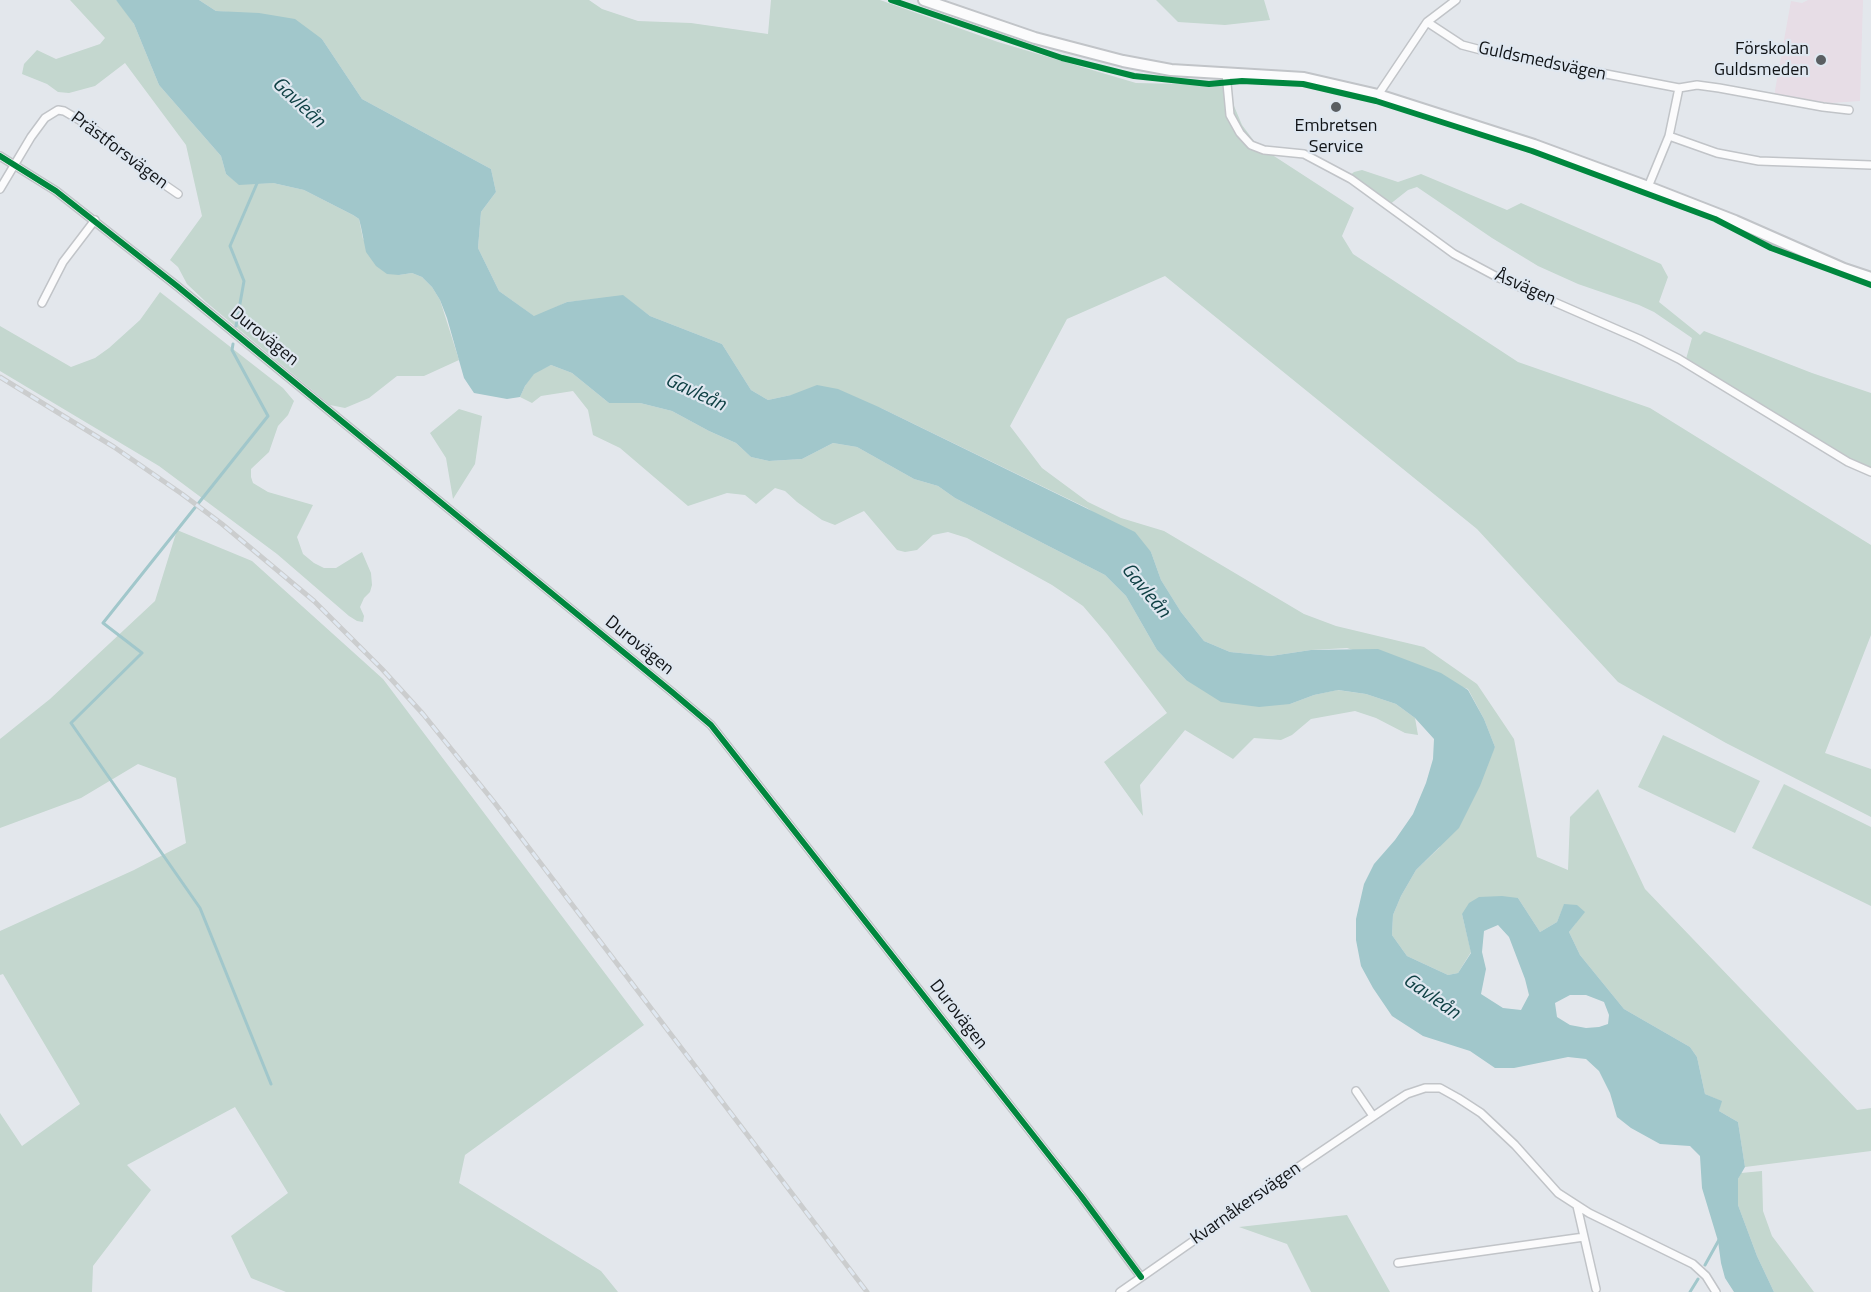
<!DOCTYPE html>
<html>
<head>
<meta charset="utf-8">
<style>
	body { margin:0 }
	canvas { display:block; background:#e3e7ec }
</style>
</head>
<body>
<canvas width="1871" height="1292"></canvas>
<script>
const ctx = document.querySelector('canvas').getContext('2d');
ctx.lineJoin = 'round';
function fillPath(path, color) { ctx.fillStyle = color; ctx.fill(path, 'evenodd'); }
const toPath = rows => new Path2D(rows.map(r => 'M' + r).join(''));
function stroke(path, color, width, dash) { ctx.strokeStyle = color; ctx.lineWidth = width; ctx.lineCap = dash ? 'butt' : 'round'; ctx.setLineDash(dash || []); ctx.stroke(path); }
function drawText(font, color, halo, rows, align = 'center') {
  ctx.font = font + ' "Titillium Web",sans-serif'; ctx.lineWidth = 4.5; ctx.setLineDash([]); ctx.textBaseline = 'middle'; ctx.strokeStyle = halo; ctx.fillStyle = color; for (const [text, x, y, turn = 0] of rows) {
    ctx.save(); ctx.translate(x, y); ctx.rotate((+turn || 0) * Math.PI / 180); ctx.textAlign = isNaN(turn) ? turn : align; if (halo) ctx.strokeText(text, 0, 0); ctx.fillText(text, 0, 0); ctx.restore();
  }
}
fillPath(toPath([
	[1808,0,1863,0,1860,101,1831,103,1774,96,1791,1,1802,3]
]), '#e7dde6');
fillPath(toPath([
	[70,0,116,0,120,4,134,24,159,85,221,156,226,174,239,184,273,183,304,190,353,215,359,219,363,239,399,275,412,273,422,277,432,287,440,300,459,360,424,376,397,376,369,398,345,408,330,405,206,302,187,284,178,267,170,260,202,216,186,145,125,63,95,86,69,93,58,92,47,84,22,74,24,64,37,50,56,59,100,44,105,38],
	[199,0,589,0,602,9,638,21,691,23,768,34,771,0,880,0,998,42,1136,83,1230,85,1234,106,1242,125,1257,145,1354,208,1342,236,1353,254,1518,362,1650,408,1871,545,1871,635,1825,753,1871,769,1871,817,1726,743,1618,682,1477,529,1165,276,1067,319,1010,426,1042,468,1088,502,1121,518,1164,531,1304,614,1336,626,1424,647,1477,684,1514,739,1537,857,1568,870,1570,817,1598,789,1645,889,1857,1110,1871,1108,1871,1151,1745,1167,1738,1122,1719,1111,1721,1101,1705,1094,1697,1057,1690,1047,1624,1009,1580,955,1569,932,1576,923,1564,905,1557,922,1540,932,1518,898,1462,914,1471,952,1458,973,1448,975,1407,956,1392,935,1393,915,1401,896,1416,870,1439,848,1495,747,1484,719,1468,689,1347,648,1311,650,1271,656,1230,652,1204,641,1181,612,1161,580,1151,552,1087,508,881,408,791,395,768,400,751,390,722,344,650,316,623,296,567,302,535,317,499,291,478,248,481,212,496,192,491,169,362,99,322,39,267,15,216,11],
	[1156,0,1264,0,1270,20,1225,25,1178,22],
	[1362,170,1398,182,1421,174,1507,210,1521,203,1661,264,1668,277,1659,302,1700,335,1704,331,1812,373,1871,393,1871,469,1831,449,1686,359,1692,338,1654,312,1639,305,1578,284,1538,266,1492,238,1417,187,1408,190,1389,205,1349,176,1354,172],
	[160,292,283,388,294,401,288,415,278,426,269,452,251,469,251,477,253,483,268,492,313,505,297,537,303,554,314,563,324,568,336,568,362,552,371,573,372,585,370,592,364,598,360,607,364,616,363,622,357,621,349,616,277,554,159,466,0,371,0,326,71,367,95,358,109,348,140,320],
	[551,365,572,373,609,403,640,403,672,411,709,431,736,443,751,457,769,461,802,459,833,443,857,447,914,479,938,486,955,498,1105,575,1126,596,1157,650,1186,680,1290,704,1314,695,1337,690,1366,694,1396,704,1415,718,1418,735,1405,733,1376,718,1355,711,1311,719,1292,735,1281,740,1254,738,1233,759,1185,730,1140,785,1143,816,1104,762,1167,713,1107,634,1083,606,1052,585,967,538,948,532,933,535,917,550,905,552,897,550,864,511,835,525,822,520,797,502,785,491,775,488,756,504,745,495,727,493,688,506,620,448,593,435,588,410,573,391,541,396,532,403,520,397,525,386,534,373],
	[459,409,482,416,475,464,453,499,446,458,430,433],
	[177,530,252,561,383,679,644,1025,465,1155,459,1183,601,1271,618,1292,286,1292,251,1278,231,1236,288,1193,235,1107,127,1165,151,1190,93,1266,92,1292,0,1292,0,1113,22,1146,80,1104,3,974,0,975,0,931,134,870,186,843,176,778,138,764,81,798,0,828,0,739,50,699,155,601],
	[1663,735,1760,781,1735,833,1638,787],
	[1784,784,1871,827,1871,906,1752,848],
	[1762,1171,1763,1211,1772,1236,1814,1292,1774,1292,1757,1256,1738,1205,1738,1179,1741,1173],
	[1347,1215,1390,1292,1311,1292,1287,1244,1239,1227]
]), '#c4d7cf');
fillPath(toPath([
	[116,0,199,0,216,11,259,13,295,19,322,39,362,99,491,169,496,192,481,212,478,248,499,291,534,316,567,302,623,295,650,316,722,344,751,390,768,400,791,395,817,385,838,389,881,408,1135,532,1151,552,1161,580,1181,612,1204,641,1230,652,1271,656,1311,650,1378,649,1441,673,1468,690,1484,719,1495,747,1480,786,1459,828,1416,870,1401,896,1393,915,1392,935,1407,956,1448,975,1458,973,1471,953,1462,914,1469,903,1479,897,1502,896,1518,898,1540,932,1557,922,1564,904,1577,905,1585,912,1569,932,1580,955,1624,1009,1690,1047,1697,1057,1705,1094,1722,1101,1719,1111,1738,1122,1745,1167,1738,1179,1738,1205,1757,1256,1774,1292,1734,1292,1725,1278,1721,1263,1718,1241,1702,1188,1700,1156,1690,1146,1660,1144,1631,1128,1617,1117,1610,1093,1599,1071,1586,1059,1568,1057,1514,1068,1495,1068,1470,1051,1423,1036,1392,1016,1373,988,1361,966,1356,940,1356,919,1364,884,1374,864,1395,840,1413,814,1426,783,1433,759,1434,739,1415,718,1396,704,1366,694,1338,690,1314,695,1290,704,1259,707,1221,702,1186,680,1157,650,1126,596,1105,575,955,498,938,486,914,479,857,447,833,443,802,459,769,461,751,457,736,443,709,431,672,411,640,403,609,403,572,373,551,365,534,374,525,386,520,397,507,399,474,393,464,378,447,318,440,300,432,287,422,277,412,273,399,275,387,274,376,266,366,252,361,227,359,219,353,215,304,190,273,183,239,185,226,174,221,156,159,85,134,24],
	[1498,925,1509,937,1525,979,1529,995,1521,1010,1503,1008,1481,994,1486,969,1482,952,1484,931],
	[1570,995,1586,995,1604,1002,1609,1015,1608,1024,1599,1027,1586,1028,1570,1025,1557,1017,1555,1003]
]), '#a1c7cb');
stroke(toPath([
	[236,326,244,281,230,246,258,181],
	[233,344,232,350,268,416,103,623,142,653,71,723,200,908,271,1084],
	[1705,1265,1720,1238],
	[1690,1292,1698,1279]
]), '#a1c7cb', 3);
const street = toPath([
	[1427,22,1456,0],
	[1226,73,1230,115,1240,133,1251,145,1264,150,1304,154,1351,179,1454,254,1499,278,1639,339,1679,359,1848,462,1871,472],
	[1679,88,1697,85,1719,88,1823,107,1849,110],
	[1378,95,1427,22,1462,45,1481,50,1679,88,1669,136,1648,187],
	[1669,136,1717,153,1759,161,1871,165],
	[0,156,56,191,177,286,672,692,711,725,1081,1196,1141,1277],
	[0,189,31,137,45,118,58,110,64,111,93,128,149,174,178,194],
	[42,303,63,262,95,220],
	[1356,1091,1373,1116],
	[1577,1206,1596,1289],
	[1398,1263,1584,1237],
	[1120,1292,1242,1207,1257,1195,1390,1105,1407,1094,1425,1088,1440,1088,1458,1098,1481,1113,1515,1145,1558,1193,1589,1213,1693,1264,1706,1276,1716,1292]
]);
const secondary = toPath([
	[924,0,1035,38,1123,61,1171,70,1304,78,1378,95,1534,145,1648,187,1735,221,1844,269,1871,278]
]);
stroke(street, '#c1c4c8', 10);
stroke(secondary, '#c1c4c8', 14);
stroke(street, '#fbfbfc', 7);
stroke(secondary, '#fbfbfc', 10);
const rail = toPath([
	[0,377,114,447,182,494,222,524,314,601,382,669,423,714,494,802,867,1292]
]);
stroke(rail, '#cbcdce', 5);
stroke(rail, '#dfe7f0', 3, [9]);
stroke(toPath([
	[891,0,1062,58,1134,76,1209,84,1242,81,1303,84,1376,101,1532,151,1715,219,1771,248,1871,285],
	[0,156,56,191,177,286,672,692,711,725,1081,1196,1141,1277]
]), '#00873e', 6);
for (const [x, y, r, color] of [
	[1821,60,6,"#5a5e62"],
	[1336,107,6,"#5a5e62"]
]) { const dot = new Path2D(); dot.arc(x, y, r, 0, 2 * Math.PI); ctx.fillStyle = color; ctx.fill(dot); stroke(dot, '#dfe7f0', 2); }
drawText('18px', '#111417', '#dfe7f0', [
	["Förskolan",1809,50],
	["Guldsmeden",1809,71],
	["Embretsen",1336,127,"center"],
	["Service",1336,148,"center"]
], 'right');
drawText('18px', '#111417', '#dfe7f0', [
	["Guldsmedsvägen",1542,62,12],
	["Prästforsvägen",119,151,37],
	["Åsvägen",1525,288,24],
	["Durovägen",264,337,39],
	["Durovägen",639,646,39],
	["Durovägen",958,1015,52],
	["Kvarnåkersvägen",1246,1204,-35]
]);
drawText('italic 20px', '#0f4044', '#dfe7f0', [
	["Gavleån",298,103,43],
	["Gavleån",695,393,25],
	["Gavleån",1145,591,50],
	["Gavleån",1431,997,35]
]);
</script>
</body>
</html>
